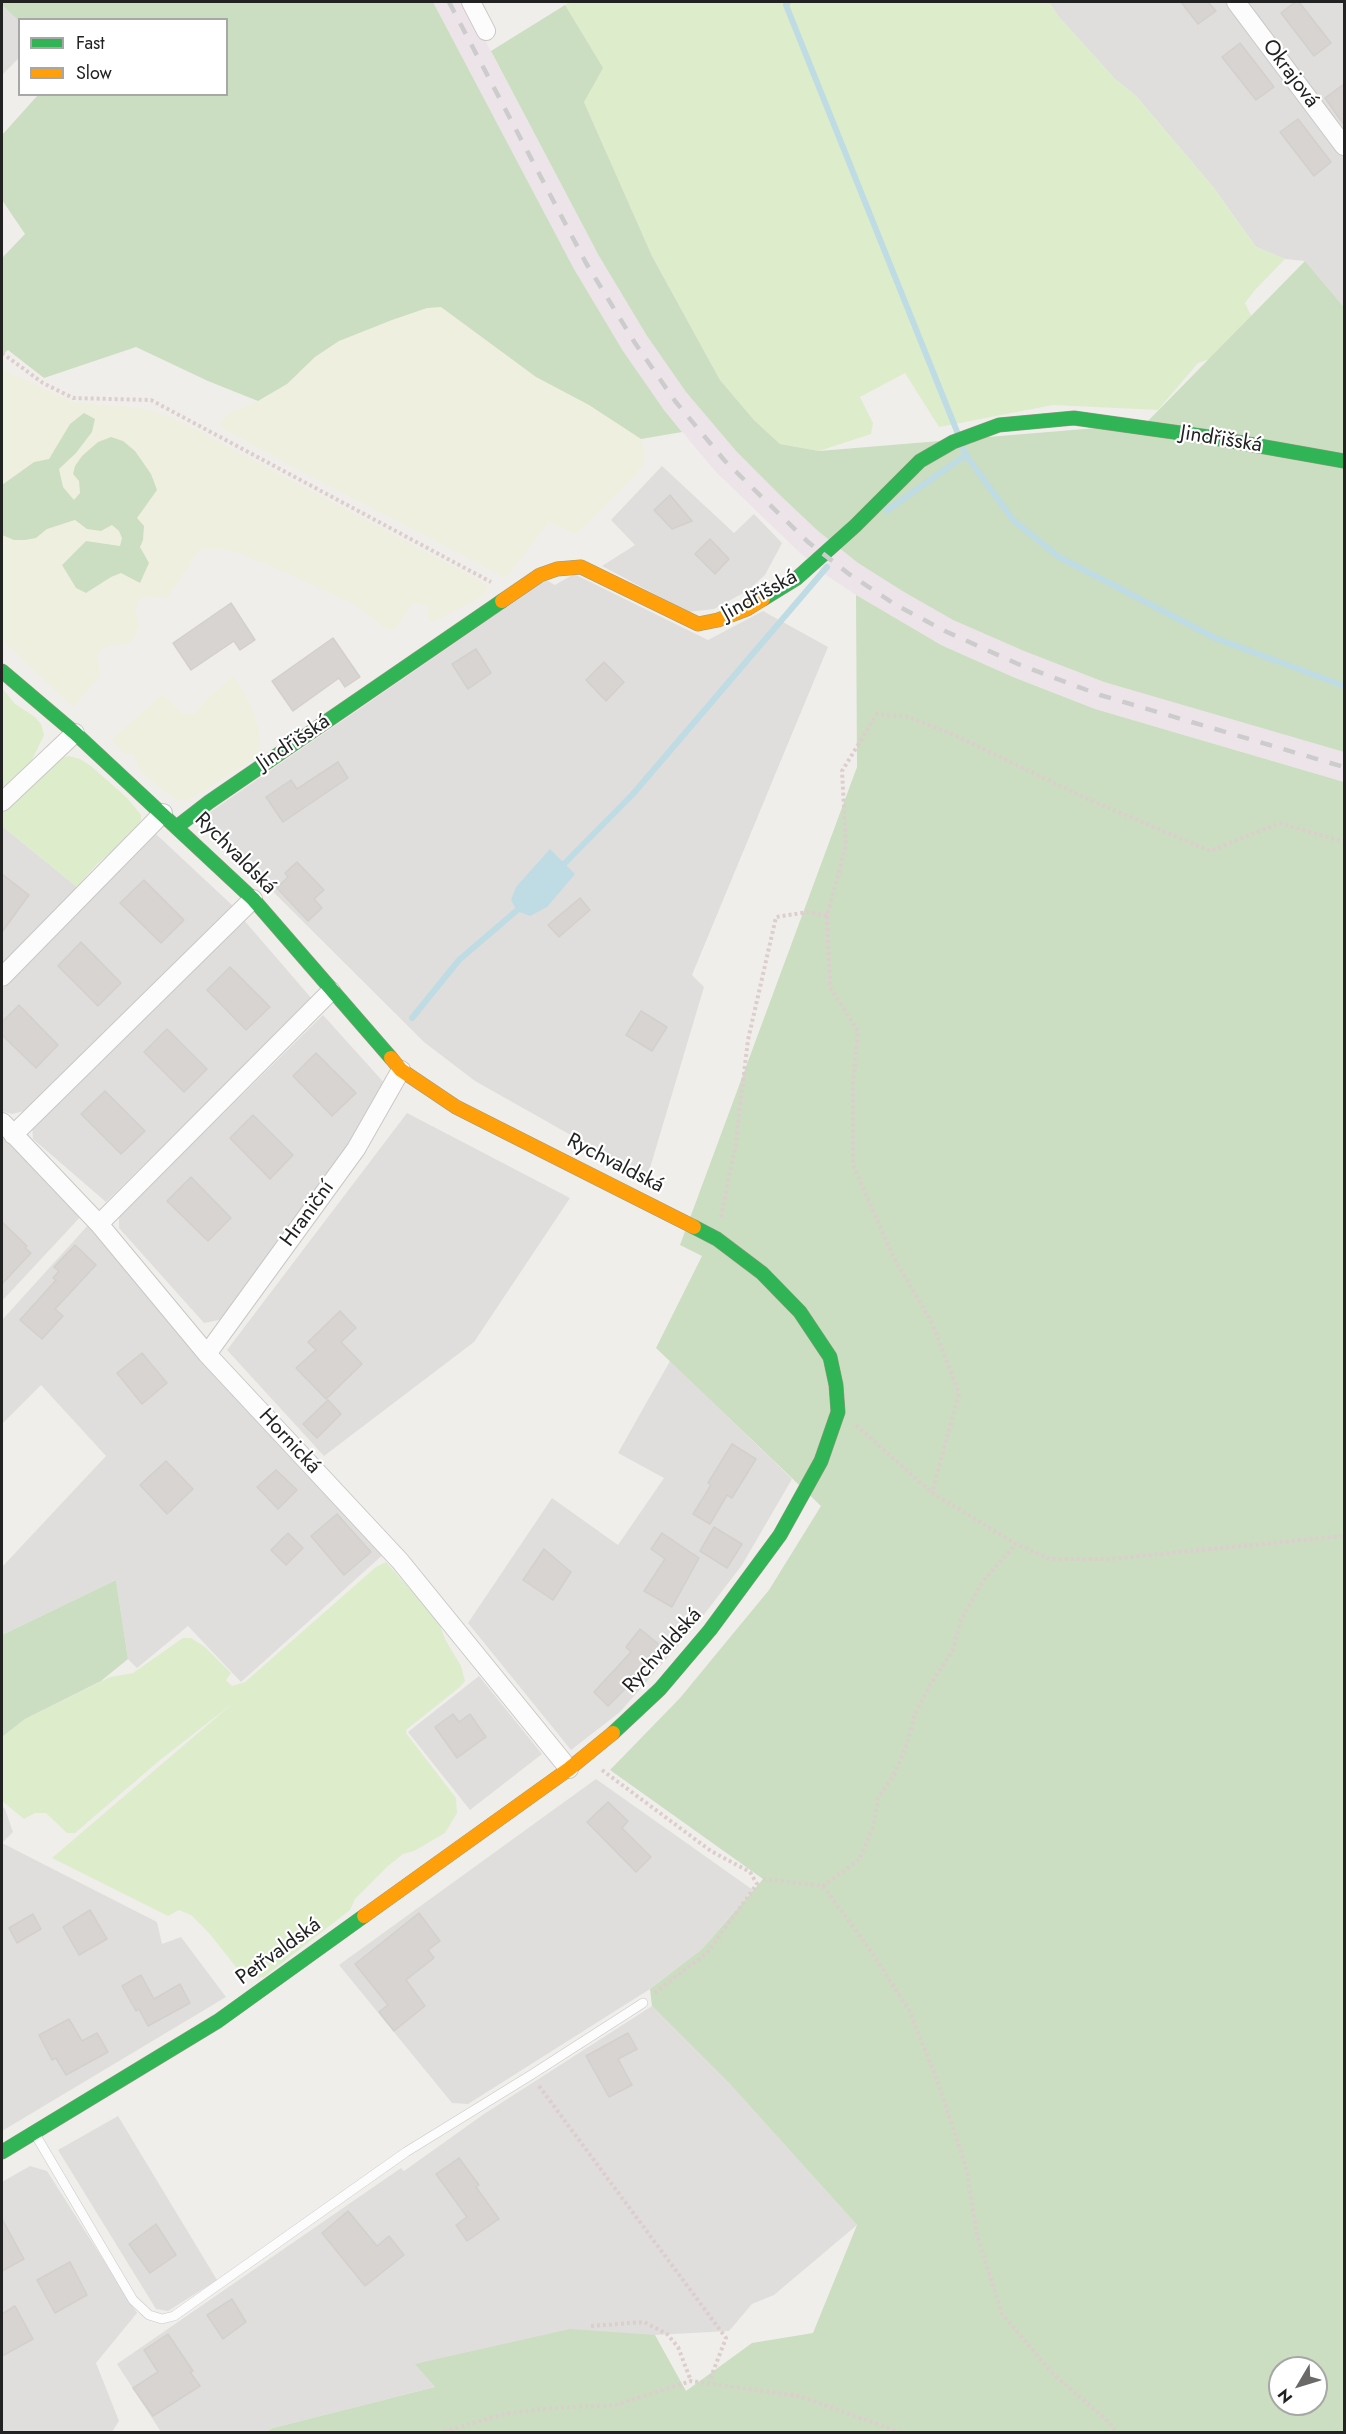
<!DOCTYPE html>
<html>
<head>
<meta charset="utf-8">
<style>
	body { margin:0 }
	#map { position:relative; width:1346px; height:2434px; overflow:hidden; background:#f0eeeb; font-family:Jost,sans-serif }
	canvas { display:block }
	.frame { position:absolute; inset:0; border:3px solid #222; pointer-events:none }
	.legend { position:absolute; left:18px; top:18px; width:210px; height:78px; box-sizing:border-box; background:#fff; border:2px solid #a7a7a7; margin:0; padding:8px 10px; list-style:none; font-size:18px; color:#222 }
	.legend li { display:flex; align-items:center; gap:12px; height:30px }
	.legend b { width:30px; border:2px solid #a7a7a7 }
	.north { position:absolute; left:1268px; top:2356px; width:60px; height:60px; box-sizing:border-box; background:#fff; border:2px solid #a7a7a7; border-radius:50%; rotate:232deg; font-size:16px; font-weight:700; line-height:24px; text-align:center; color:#222 }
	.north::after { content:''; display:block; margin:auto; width:21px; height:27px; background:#6a6968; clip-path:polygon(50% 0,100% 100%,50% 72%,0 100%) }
</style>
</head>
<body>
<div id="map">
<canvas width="1346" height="2434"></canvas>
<div class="frame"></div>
<ul class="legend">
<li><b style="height:8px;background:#30b455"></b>Fast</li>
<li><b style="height:8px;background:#ff9f0a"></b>Slow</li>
</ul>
<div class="north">N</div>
</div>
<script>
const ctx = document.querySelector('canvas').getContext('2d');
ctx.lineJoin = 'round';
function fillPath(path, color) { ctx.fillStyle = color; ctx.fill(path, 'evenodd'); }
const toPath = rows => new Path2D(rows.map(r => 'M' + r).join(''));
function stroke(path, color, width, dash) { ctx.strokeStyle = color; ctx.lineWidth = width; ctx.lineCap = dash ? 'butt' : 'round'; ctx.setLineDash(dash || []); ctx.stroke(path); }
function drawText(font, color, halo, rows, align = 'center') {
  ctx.font = font + ' Jost,sans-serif'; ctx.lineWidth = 4.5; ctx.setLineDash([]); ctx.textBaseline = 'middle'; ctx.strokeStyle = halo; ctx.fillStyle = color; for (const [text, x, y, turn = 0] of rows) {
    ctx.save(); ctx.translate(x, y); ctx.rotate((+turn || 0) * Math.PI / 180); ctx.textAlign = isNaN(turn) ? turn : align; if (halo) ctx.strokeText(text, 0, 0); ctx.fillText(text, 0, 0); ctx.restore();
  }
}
fillPath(toPath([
	[1049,2,1344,2,1344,307,1305,261,1285,259,1256,247,1213,187,1136,96,1115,79,1058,16],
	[2,5,20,21,19,58,2,75],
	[662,466,734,533,754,514,782,543,765,575,747,591,714,609,688,612,602,566,635,545,611,520],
	[574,574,708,640,763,611,828,647,692,975,704,987,647,1178,475,1081,424,1042,200,819,546,580,555,585],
	[2,826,77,887,2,970],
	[156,834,233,906,28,1110,12,1114,2,1111,2,989],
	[243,919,312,999,106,1202,33,1139,32,1124],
	[323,1015,387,1086,339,1161,224,1319,204,1323,119,1228,119,1216],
	[407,1113,570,1198,474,1342,324,1456,227,1350],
	[2,1130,83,1214,2,1301],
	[90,1223,386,1552,241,1682,188,1626,137,1668,128,1659,116,1580,2,1635,2,1567,106,1456,41,1385,2,1424,2,1320],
	[670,1361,792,1479,742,1565,696,1625,620,1712,571,1750,468,1623,552,1498,618,1545,664,1478,618,1453],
	[479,1676,542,1754,470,1810,408,1732],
	[596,1779,753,1890,702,1949,650,1989,468,2104,452,2103,339,1965],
	[2,1806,5,1809,13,1832,2,1843,157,1922,162,1944,181,1937,226,1997,2,2131],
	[652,2006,729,2083,857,2225,774,2295,752,2304,729,2331,655,2335,416,2364,435,2387,273,2428,266,2432,161,2432,117,2364,401,2168,404,2171,484,2114],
	[118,2116,217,2280,168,2311,156,2309,58,2150],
	[30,2166,47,2171,137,2313,96,2363,119,2421,112,2432,2,2432,2,2182]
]), '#dfdedc');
fillPath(toPath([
	[433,2,465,2,599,256,647,336,686,392,736,451,818,531,858,563,904,592,953,620,1024,651,1104,682,1344,752,1344,782,1095,709,1013,677,941,645,889,617,826,575,799,552,715,471,664,410,623,351,574,269]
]), '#ede4e9');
fillPath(toPath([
	[441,307,536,377,589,405,641,439,645,450,644,463,635,476,580,531,573,534,549,522,506,578,295,468,224,429,219,422,231,412,258,401,287,384,315,357,339,341,392,320,427,308],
	[2,369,73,402,142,408,174,418,481,581,488,587,487,592,478,599,433,622,428,620,427,606,417,603,410,605,397,628,389,631,355,605,284,572,236,552,219,549,200,549,167,598,145,597,137,602,136,612,139,628,133,640,123,646,109,646,100,650,98,656,100,676,73,707,2,640,2,535,14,540,36,538,47,529,75,520,80,525,101,531,112,525,119,531,122,538,120,546,86,541,62,564,76,587,86,593,111,577,121,573,140,583,149,563,140,547,137,518,141,511,82,456,73,474,79,481,79,495,74,501,63,487,59,469,76,453,92,432,95,419,70,424,49,459,34,462,2,485],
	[234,676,252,708,259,731,260,747,256,757,186,802,171,797,144,775,137,766,135,755,123,753,111,740,163,694,183,714,195,713,211,695]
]), '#efefdf');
fillPath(toPath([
	[572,2,1049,2,1058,16,1115,79,1136,96,1213,187,1256,247,1285,259,1255,290,1245,303,1256,326,1240,349,1198,363,1158,410,1053,405,939,427,905,373,860,397,873,423,871,434,819,451,780,444,754,420,720,380,652,256,584,102,581,35,565,5],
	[2,688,15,704,35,717,41,724,44,735,31,762,2,791],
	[69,756,80,759,91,766,127,798,141,815,141,819,140,824,133,834,97,864,77,887,2,826,2,811,50,767,61,758],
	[386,1562,438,1621,446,1641,461,1666,465,1681,460,1687,406,1730,406,1733,456,1798,457,1813,445,1833,414,1851,403,1854,388,1866,355,1899,350,1910,264,1977,255,1978,240,1972,209,1933,191,1915,179,1910,168,1916,52,1858,232,1704,160,1760,75,1833,67,1833,46,1813,35,1813,24,1819,2,1801,2,1737,25,1719,110,1677,133,1673,183,1638,191,1638,205,1647,231,1673,226,1680,232,1686,245,1682,376,1567]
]), '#ddeccb');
fillPath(toPath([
	[2,2,433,2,574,269,623,351,664,410,682,432,641,439,589,405,536,377,441,307,427,308,392,320,339,341,315,357,287,384,258,401,208,381,136,347,44,378,8,350,2,355,2,258,25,234,2,200,2,135,38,95,226,94,226,20,19,21,2,5],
	[565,5,603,68,584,102,652,256,720,380,754,420,780,444,819,451,1145,424,1305,261,1344,307,1344,752,1104,682,1024,651,953,620,904,592,858,563,818,531,781,496,736,451,686,392,647,336,599,256,491,51],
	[84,413,95,419,92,432,76,453,59,469,63,487,74,500,80,493,79,481,73,474,75,466,82,456,98,442,111,437,123,441,135,451,151,474,157,490,137,518,144,526,143,540,140,547,149,563,140,583,121,573,111,577,86,593,76,588,62,565,86,541,120,546,122,538,119,531,112,525,101,531,87,529,75,520,47,529,36,538,25,540,14,540,2,535,2,485,34,462,49,459,70,424],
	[856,595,941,645,1013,677,1095,709,1344,782,1344,2432,266,2432,273,2428,435,2387,415,2364,570,2329,655,2335,686,2391,752,2343,813,2333,857,2225,729,2083,652,2006,650,1989,702,1949,763,1879,610,1770,680,1698,769,1590,821,1506,656,1348,702,1256,680,1245,857,767],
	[1280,2368,1316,2368,1316,2404,1280,2404],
	[116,1580,128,1659,101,1681,25,1719,2,1737,2,1635]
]), '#cbdec1');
fillPath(toPath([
	[550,849,575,874,547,907,530,916,517,911,511,900,516,887]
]), '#bfdbe3');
stroke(toPath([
	[788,2,786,5,958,434],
	[966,455,1013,520,1059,557,1215,638,1344,686],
	[886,511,966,455,962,446],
	[559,869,633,794,827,567],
	[412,1018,459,960,522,906]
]), '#bfdbe3', 6);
const building = toPath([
	[1181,2,1208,2,1216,11,1198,24,1181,2],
	[1295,2,1299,2,1331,43,1314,56,1281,13,1295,2],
	[1240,43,1274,87,1256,100,1222,57,1240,43],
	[1344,84,1344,125,1325,98,1344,84],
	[1298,119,1331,162,1314,176,1280,132,1298,119],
	[670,495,692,521,672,529,654,510,670,495],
	[710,539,729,559,715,574,695,554,710,539],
	[231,603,255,640,240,650,234,641,191,670,173,643,231,603],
	[333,638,360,677,345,687,339,678,293,711,272,681,333,638],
	[476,649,491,673,468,689,452,664,476,649],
	[604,662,624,682,606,701,586,680,604,662],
	[338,762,348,778,283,822,266,797,291,780,297,789,338,762],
	[297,862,324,890,314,899,322,908,308,921,277,888,288,877,285,873,297,862],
	[2,874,29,895,2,932,2,874],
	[144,880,184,920,161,943,120,903,144,880],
	[580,898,590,910,559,937,548,925,580,898],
	[81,942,121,983,98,1006,58,966,81,942],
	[230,967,270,1007,246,1030,207,990,230,967],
	[19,1005,58,1045,36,1068,2,1035,2,1022,19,1005],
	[641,1011,667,1027,652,1051,626,1035,641,1011],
	[167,1029,207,1069,184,1092,144,1052,167,1029],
	[316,1053,356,1093,332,1116,293,1076,316,1053],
	[105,1091,145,1131,121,1154,81,1114,105,1091],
	[253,1115,293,1155,270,1179,230,1138,253,1115],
	[191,1177,231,1218,208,1241,167,1201,191,1177],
	[2,1222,27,1246,25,1248,31,1253,2,1284,2,1222],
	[75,1245,96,1265,55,1309,63,1316,42,1339,20,1320,56,1280,53,1278,59,1271,54,1267,75,1245],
	[340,1311,356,1328,341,1342,362,1364,326,1399,296,1368,316,1350,308,1342,340,1311],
	[142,1353,167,1383,142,1404,117,1373,142,1353],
	[328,1400,341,1414,317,1438,303,1424,328,1400],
	[732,1444,756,1459,732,1498,727,1495,710,1524,693,1514,711,1485,708,1483,732,1444],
	[166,1461,193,1489,167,1514,140,1485,166,1461],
	[276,1470,297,1490,278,1509,257,1487,276,1470],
	[337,1514,371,1552,344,1575,311,1536,337,1514],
	[714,1527,742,1544,727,1568,700,1551,714,1527],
	[288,1533,303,1548,286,1565,271,1550,288,1533],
	[662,1533,699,1558,672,1607,644,1591,665,1559,651,1549,662,1533],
	[544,1549,571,1572,553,1600,523,1580,544,1549],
	[640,1629,662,1647,642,1672,608,1706,594,1692,631,1652,626,1647,640,1629],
	[453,1714,459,1722,470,1714,486,1737,457,1758,435,1727,453,1714],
	[608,1802,628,1821,622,1828,651,1857,636,1872,587,1822,608,1802],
	[90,1910,107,1939,79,1955,63,1927,90,1910],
	[419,1913,440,1941,428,1950,434,1958,406,1980,425,2006,394,2031,379,2012,388,2005,355,1964,419,1913],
	[33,1914,41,1929,17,1943,9,1928,33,1914],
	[141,1975,154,1999,180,1984,190,2003,148,2026,139,2009,136,2011,122,1986,141,1975],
	[69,2019,82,2041,97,2033,108,2052,66,2075,56,2058,52,2060,39,2035,69,2019],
	[628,2033,637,2049,618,2059,632,2085,609,2097,586,2056,628,2033],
	[459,2158,479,2185,476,2187,499,2219,467,2241,456,2225,467,2217,436,2174,459,2158],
	[348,2211,377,2246,389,2236,404,2255,365,2286,322,2233,348,2211],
	[2,2219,24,2259,2,2271,2,2219],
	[156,2224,176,2255,150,2273,129,2244,156,2224],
	[70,2262,87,2295,55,2313,37,2280,70,2262],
	[232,2299,246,2322,223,2339,207,2315,232,2299],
	[15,2306,33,2339,2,2356,2,2314,15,2306],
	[168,2334,193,2371,190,2372,200,2386,153,2416,133,2388,158,2372,144,2350,168,2334]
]);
fillPath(building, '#d7d4d2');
stroke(building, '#d3d0cc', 1.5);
const lane = toPath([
	[35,2134,133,2300,149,2315,162,2319,174,2316,406,2152,531,2075,643,2003]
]);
const street = toPath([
	[471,2,486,31],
	[1236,2,1344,146],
	[2,802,75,733],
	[2,977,163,813],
	[2,1122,99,1224,207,1354,400,1561,569,1769],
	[13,1135,253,899],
	[99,1224,331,991],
	[207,1354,356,1149,401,1070]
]);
const fast = toPath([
	[763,599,797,578,855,526,920,461,953,442,999,425,1074,418,1209,437,1344,461],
	[2,671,75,733,253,899,391,1058],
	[178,826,209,802,502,601],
	[613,1733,660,1689,710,1630,780,1535,821,1461,838,1412,836,1385,830,1357,800,1312,762,1273,717,1239,694,1227],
	[2,2152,218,2021,364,1916]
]);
const slow = toPath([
	[502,601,540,575,557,569,581,567,698,624,718,620,747,609,763,599],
	[391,1058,401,1070,456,1107,694,1227],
	[364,1916,569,1769,613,1733]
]);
stroke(lane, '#c9c8c7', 10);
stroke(street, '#c9c8c7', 20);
stroke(fast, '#999a82', 15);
stroke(slow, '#999a82', 15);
stroke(toPath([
	[2,353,43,383,73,398,151,400,491,582],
	[827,916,830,987,858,1031,853,1084,853,1165,894,1258,932,1323,959,1393,932,1493],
	[721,1217,735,1148,748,1040,776,917,808,912,827,916,846,845,842,771,877,714,908,717,952,734,1090,800,1210,851,1280,823,1344,842],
	[856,1425,932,1493,1016,1544,1050,1559,1110,1559,1344,1536],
	[602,1770,711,1851,750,1872,757,1884,707,1953,653,1994],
	[763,1879,823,1886,859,1860,873,1828,878,1798,894,1775,907,1744,915,1714,930,1685,953,1650,961,1620,983,1581,1016,1544],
	[823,1886,868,1947,909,2010,936,2077,966,2167,977,2235,1002,2314,1054,2375,1109,2422,1116,2432],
	[539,2086,726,2338,709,2382],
	[591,2326,644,2322,667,2334,678,2347,691,2381],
	[444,2432,504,2414,553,2408,616,2405,691,2381,799,2396,899,2432]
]), '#dccecd', 4, [3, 3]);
stroke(lane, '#fdfcfc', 9);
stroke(street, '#fdfcfc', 18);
stroke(fast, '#30b455', 14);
stroke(slow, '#ff9f0a', 14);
stroke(toPath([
	[449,2,586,263,635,343,675,401,725,461,808,542,849,574,896,605,947,632,1018,664,1100,695,1344,767]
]), '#ccc', 4.5, [12, 12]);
drawText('21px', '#222', '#fff', [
	["Okrajová",1290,74,53],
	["Jindřišská",1221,440,9],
	["Jindřišská",760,596,-29],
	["Jindřišská",294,743,-34],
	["Rychvaldská",235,854,45],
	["Rychvaldská",615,1164,27],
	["Hraniční",308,1214,-54],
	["Hornická",289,1442,47],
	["Rychvaldská",663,1651,-48],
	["Petřvaldská",279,1952,-36]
]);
</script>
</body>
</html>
